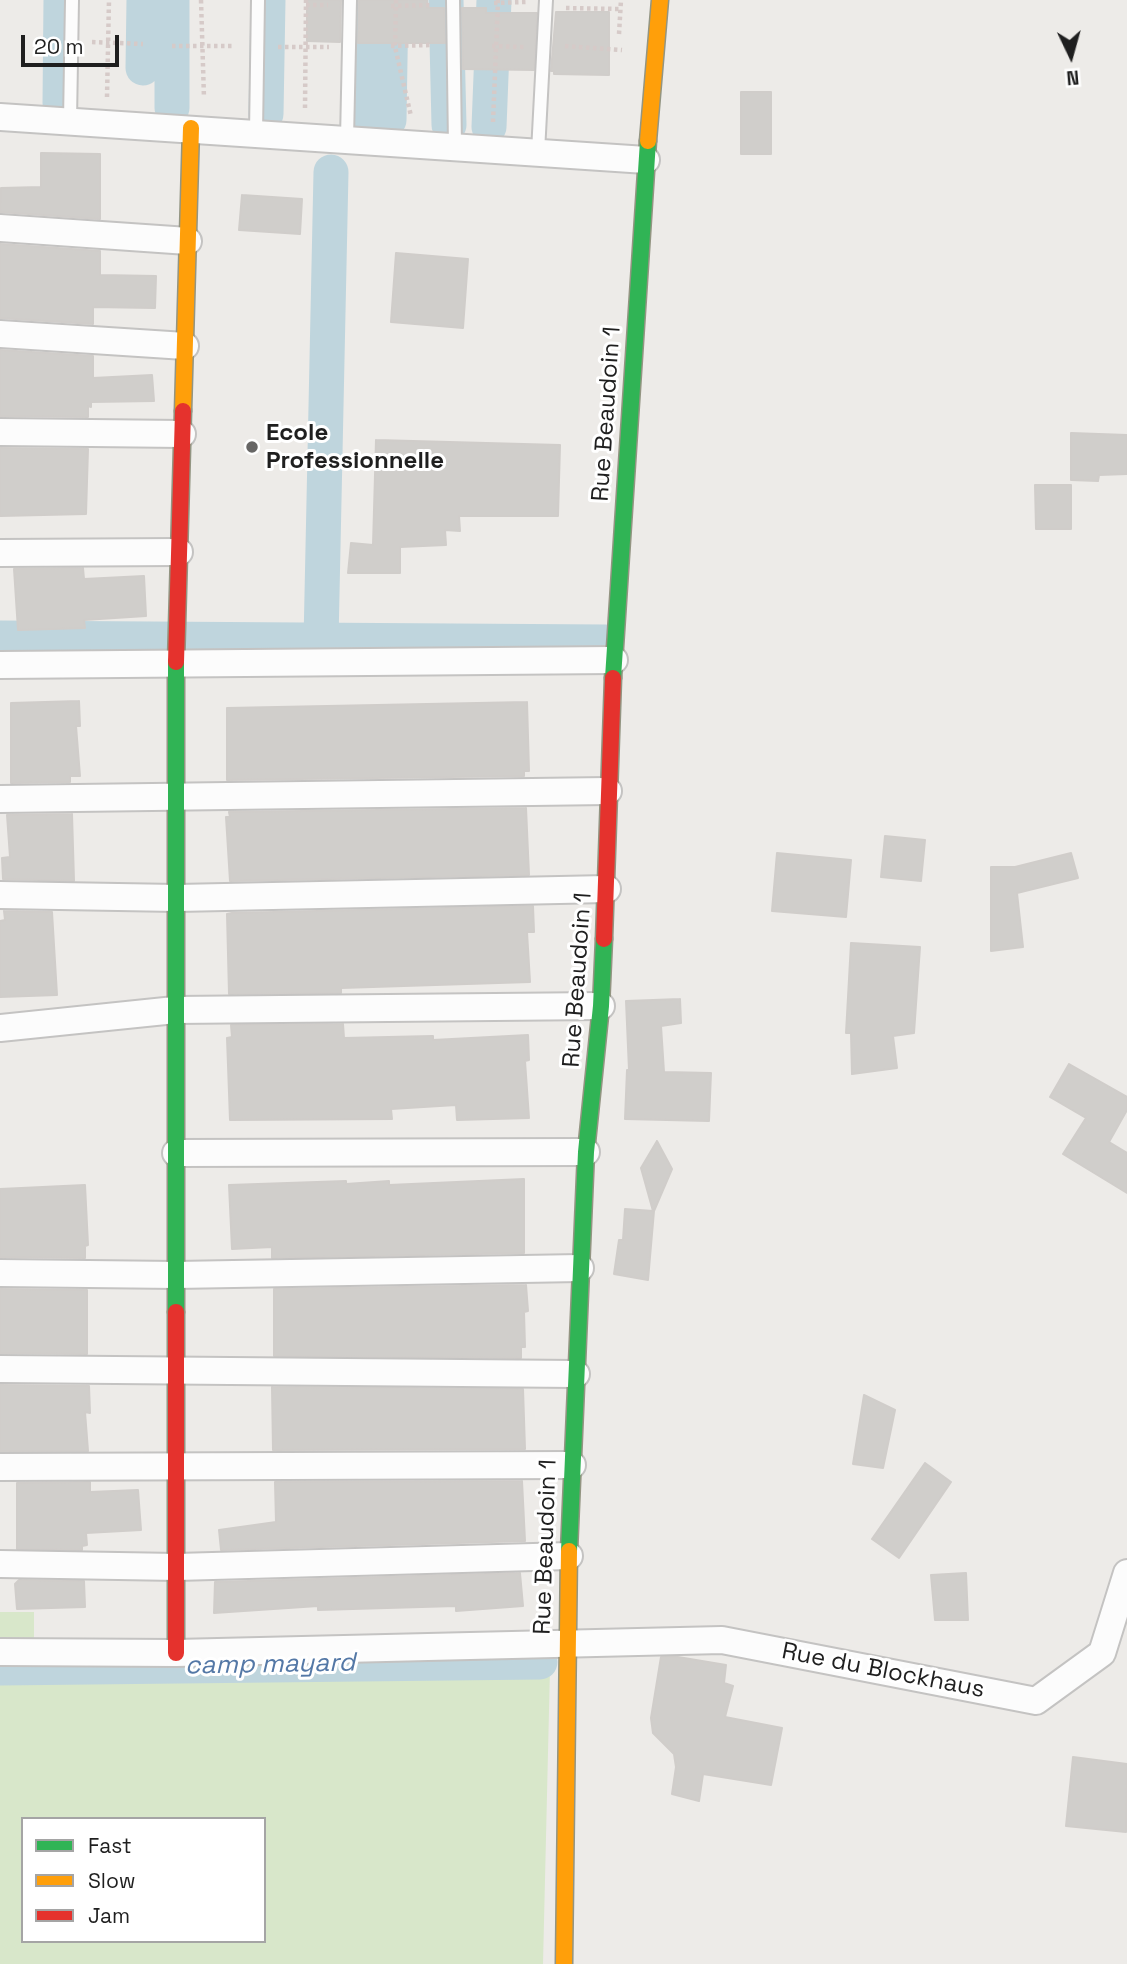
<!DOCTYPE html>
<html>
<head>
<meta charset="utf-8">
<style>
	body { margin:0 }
	#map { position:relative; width:1127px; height:1964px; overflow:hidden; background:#edebe8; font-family:"Space Grotesk",sans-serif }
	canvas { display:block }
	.legend { position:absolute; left:21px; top:1817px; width:245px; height:126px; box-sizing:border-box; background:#fff; border:2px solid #a5a5a5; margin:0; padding:9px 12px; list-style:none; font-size:21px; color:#1f1f1f }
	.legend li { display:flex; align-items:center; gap:14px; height:35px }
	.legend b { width:35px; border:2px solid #a5a5a5 }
	.north { position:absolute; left:1036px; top:21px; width:70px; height:70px; -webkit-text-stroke:5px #fff; paint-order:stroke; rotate:175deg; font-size:19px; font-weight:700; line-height:28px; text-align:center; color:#1f1f1f }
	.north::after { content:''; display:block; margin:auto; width:24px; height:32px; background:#1f1f1f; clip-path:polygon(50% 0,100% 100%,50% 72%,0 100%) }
	.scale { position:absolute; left:21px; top:35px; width:98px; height:32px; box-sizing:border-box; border:4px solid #1f1f1f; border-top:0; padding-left:9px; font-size:21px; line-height:24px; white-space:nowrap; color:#1f1f1f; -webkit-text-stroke:5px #fff; paint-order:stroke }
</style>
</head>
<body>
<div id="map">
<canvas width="1127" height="1964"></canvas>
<ul class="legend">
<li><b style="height:9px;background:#30b455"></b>Fast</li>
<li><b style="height:9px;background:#ff9f0a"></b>Slow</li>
<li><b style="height:9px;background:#e5322d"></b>Jam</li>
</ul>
<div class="north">N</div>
<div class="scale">20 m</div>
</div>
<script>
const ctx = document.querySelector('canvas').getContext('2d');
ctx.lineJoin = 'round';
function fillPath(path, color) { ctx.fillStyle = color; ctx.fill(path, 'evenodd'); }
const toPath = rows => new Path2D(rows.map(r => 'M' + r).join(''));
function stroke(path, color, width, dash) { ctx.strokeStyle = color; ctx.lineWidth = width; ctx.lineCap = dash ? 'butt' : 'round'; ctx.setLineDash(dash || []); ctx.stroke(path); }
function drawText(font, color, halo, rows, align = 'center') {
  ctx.font = font + ' "Space Grotesk",sans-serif'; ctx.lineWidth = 6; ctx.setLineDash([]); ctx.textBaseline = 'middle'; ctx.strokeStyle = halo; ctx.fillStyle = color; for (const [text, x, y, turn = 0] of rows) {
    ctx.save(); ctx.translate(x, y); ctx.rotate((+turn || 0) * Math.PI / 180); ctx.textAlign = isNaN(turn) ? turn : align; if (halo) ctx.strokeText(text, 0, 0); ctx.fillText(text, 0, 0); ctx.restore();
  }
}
fillPath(toPath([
	[0,1612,34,1612,34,1643,0,1643],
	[550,1668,543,1964,0,1964,0,1672],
	[23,1819,264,1819,264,1941,23,1941]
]), '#d8e7ca');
stroke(toPath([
	[360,0,368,119],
	[446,0,449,125],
	[143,68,144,0],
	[60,103,61,0],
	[172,108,172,0],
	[266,114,268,0],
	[389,120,391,0],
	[489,127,494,0],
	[0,638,606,642],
	[321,641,331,172],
	[0,1668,540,1662]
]), '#bfd5dd', 35);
const building = toPath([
	[307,0,341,0,340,42,307,41,307,0],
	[359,0,427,0,427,8,444,8,445,43,358,43,359,0],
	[462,8,486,8,486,13,537,13,534,70,463,69,462,8],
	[556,12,609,12,609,75,554,74,554,71,551,71,556,12],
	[741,92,771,92,771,154,741,154,741,92],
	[41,153,100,154,100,219,0,212,1,188,41,187,41,153],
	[242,195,302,199,300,234,239,230,242,195],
	[0,244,100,251,100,275,156,276,155,308,93,307,93,324,0,318,0,244],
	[396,253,468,259,463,328,391,322,396,253],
	[0,350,93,356,93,378,152,375,154,401,91,402,91,407,88,406,88,417,0,416,0,350],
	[1071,433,1127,435,1127,474,1099,475,1098,481,1071,480,1071,433],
	[376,440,560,445,558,516,459,516,460,531,445,530,446,545,400,547,400,573,348,573,351,543,373,545,376,440],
	[0,448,88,449,86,514,0,516,0,448],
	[1035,485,1071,485,1071,529,1036,529,1035,485],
	[83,568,84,579,144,576,146,616,84,620,85,628,18,630,14,569,83,568],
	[79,701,80,726,76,726,80,776,70,776,70,782,11,783,11,703,79,701],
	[527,702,529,771,524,771,524,776,227,780,227,708,527,702],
	[526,808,529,875,230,881,226,817,230,817,229,812,526,808],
	[72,814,74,881,3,879,2,858,10,857,7,815,72,814],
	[885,836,925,840,921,881,881,877,885,836],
	[777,853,851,860,846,917,772,911,777,853],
	[1071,853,1078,878,1017,893,1023,947,991,951,991,867,1015,867,1071,853],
	[533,906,534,932,527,932,530,982,341,988,341,993,229,994,227,914,232,913,533,906],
	[4,911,52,912,57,995,0,997,0,921,5,920,4,911],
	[851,943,920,947,914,1033,893,1036,897,1068,852,1074,851,1033,846,1033,851,943],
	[680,999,681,1023,661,1026,664,1072,711,1073,709,1121,625,1119,627,1070,629,1070,626,1001,680,999],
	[343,1024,344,1038,433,1036,433,1040,528,1035,529,1060,525,1061,529,1118,457,1120,456,1105,391,1109,392,1119,230,1120,227,1038,232,1037,231,1025,343,1024],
	[1069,1064,1127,1097,1127,1110,1109,1142,1127,1153,1127,1193,1063,1154,1086,1118,1050,1097,1069,1064],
	[657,1141,672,1169,654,1211,648,1280,614,1274,619,1240,623,1240,625,1209,653,1211,641,1168,657,1141],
	[524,1179,524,1253,272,1258,272,1247,232,1249,229,1185,346,1181,346,1184,389,1181,389,1185,524,1179],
	[85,1185,88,1245,85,1246,85,1258,0,1257,0,1189,85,1185],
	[526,1285,528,1311,524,1312,525,1347,521,1347,521,1358,274,1356,274,1289,526,1285],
	[0,1289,87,1290,87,1354,0,1353,0,1289],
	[0,1385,89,1386,90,1413,85,1412,88,1451,0,1451,0,1385],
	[272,1387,523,1389,525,1449,273,1450,272,1387],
	[864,1395,895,1410,883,1468,853,1464,864,1395],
	[925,1463,951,1482,899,1558,872,1539,925,1463],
	[522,1481,525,1541,221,1550,219,1530,276,1522,275,1482,522,1481],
	[90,1482,90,1492,138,1490,141,1530,86,1533,87,1545,82,1546,82,1550,17,1549,17,1483,90,1482],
	[520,1573,523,1606,456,1611,456,1606,318,1610,318,1606,214,1613,215,1582,520,1573],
	[966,1573,968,1620,935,1620,931,1575,966,1573],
	[19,1580,84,1581,85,1607,17,1609,15,1584,19,1580],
	[661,1657,678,1657,726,1665,724,1683,733,1686,725,1717,782,1728,771,1785,703,1774,699,1801,672,1794,676,1767,674,1754,653,1733,651,1718,661,1657],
	[1073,1757,1127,1764,1126,1832,1066,1826,1073,1757]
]);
fillPath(building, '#d0cecb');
stroke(building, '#d0cdca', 2);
const lane = toPath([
	[453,0,455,146],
	[70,121,72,0],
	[256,132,258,0],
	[347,139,350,0],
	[538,152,546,0]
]);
const street = toPath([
	[0,117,646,160],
	[0,228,188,241],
	[0,334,185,346],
	[0,432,182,434],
	[0,553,179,552],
	[0,665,614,660],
	[0,799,608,791],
	[0,895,177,898,607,889],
	[0,1028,175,1010,601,1006],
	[176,1153,586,1152],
	[0,1273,176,1275,580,1268],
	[0,1369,576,1374],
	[0,1467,572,1465],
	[0,1564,177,1567,569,1556],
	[0,1652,176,1653,722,1640,1036,1701,1102,1653,1127,1573]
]);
const fast = toPath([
	[613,678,648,141],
	[176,1312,176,662],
	[569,1551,586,1152,601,1006,604,939]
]);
const slow = toPath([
	[648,141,660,0],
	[183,411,191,128],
	[564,1964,569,1551]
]);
const jam = toPath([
	[176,662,183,411],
	[604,939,613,678],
	[176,1312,176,1653]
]);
stroke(lane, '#c4c3c2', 16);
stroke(street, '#c4c3c2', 30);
stroke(fast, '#939582', 19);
stroke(slow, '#939582', 19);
stroke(jam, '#939582', 19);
stroke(toPath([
	[201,0,204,98],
	[396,0,395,47,411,116],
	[494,3,526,2],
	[306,5,328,5],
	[391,6,431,5],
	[566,8,620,9],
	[619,34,621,0],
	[92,42,143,44],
	[172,46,234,46],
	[391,46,432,45],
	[492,46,524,47],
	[565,46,622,50],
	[278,47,329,47],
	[107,97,109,0],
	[305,108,306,0],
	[493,122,498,0]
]), '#d6cac8', 4.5, [3.5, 3.5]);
stroke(lane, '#fcfcfc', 12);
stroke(street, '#fcfcfc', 26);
stroke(fast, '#30b455', 16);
stroke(slow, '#ff9f0a', 16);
stroke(jam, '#e5322d', 16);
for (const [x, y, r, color] of [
	[252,447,7,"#676665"]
]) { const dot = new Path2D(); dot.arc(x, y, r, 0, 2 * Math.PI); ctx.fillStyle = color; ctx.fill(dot); stroke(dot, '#fff', 2.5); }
drawText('24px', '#1f1f1f', '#fff', [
	["Rue Beaudoin 1",607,414,-86],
	["Rue Beaudoin 1",578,980,-86],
	["Rue Beaudoin 1",546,1547,-88],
	["Rue du Blockhaus",883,1671,11]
]);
drawText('bold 24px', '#1f1f1f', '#fff', [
	["Ecole",266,433],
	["Professionnelle",266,461]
], 'left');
drawText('italic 26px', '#5478a6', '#fff', [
	["camp mayard",270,1665,-1]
]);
</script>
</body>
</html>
